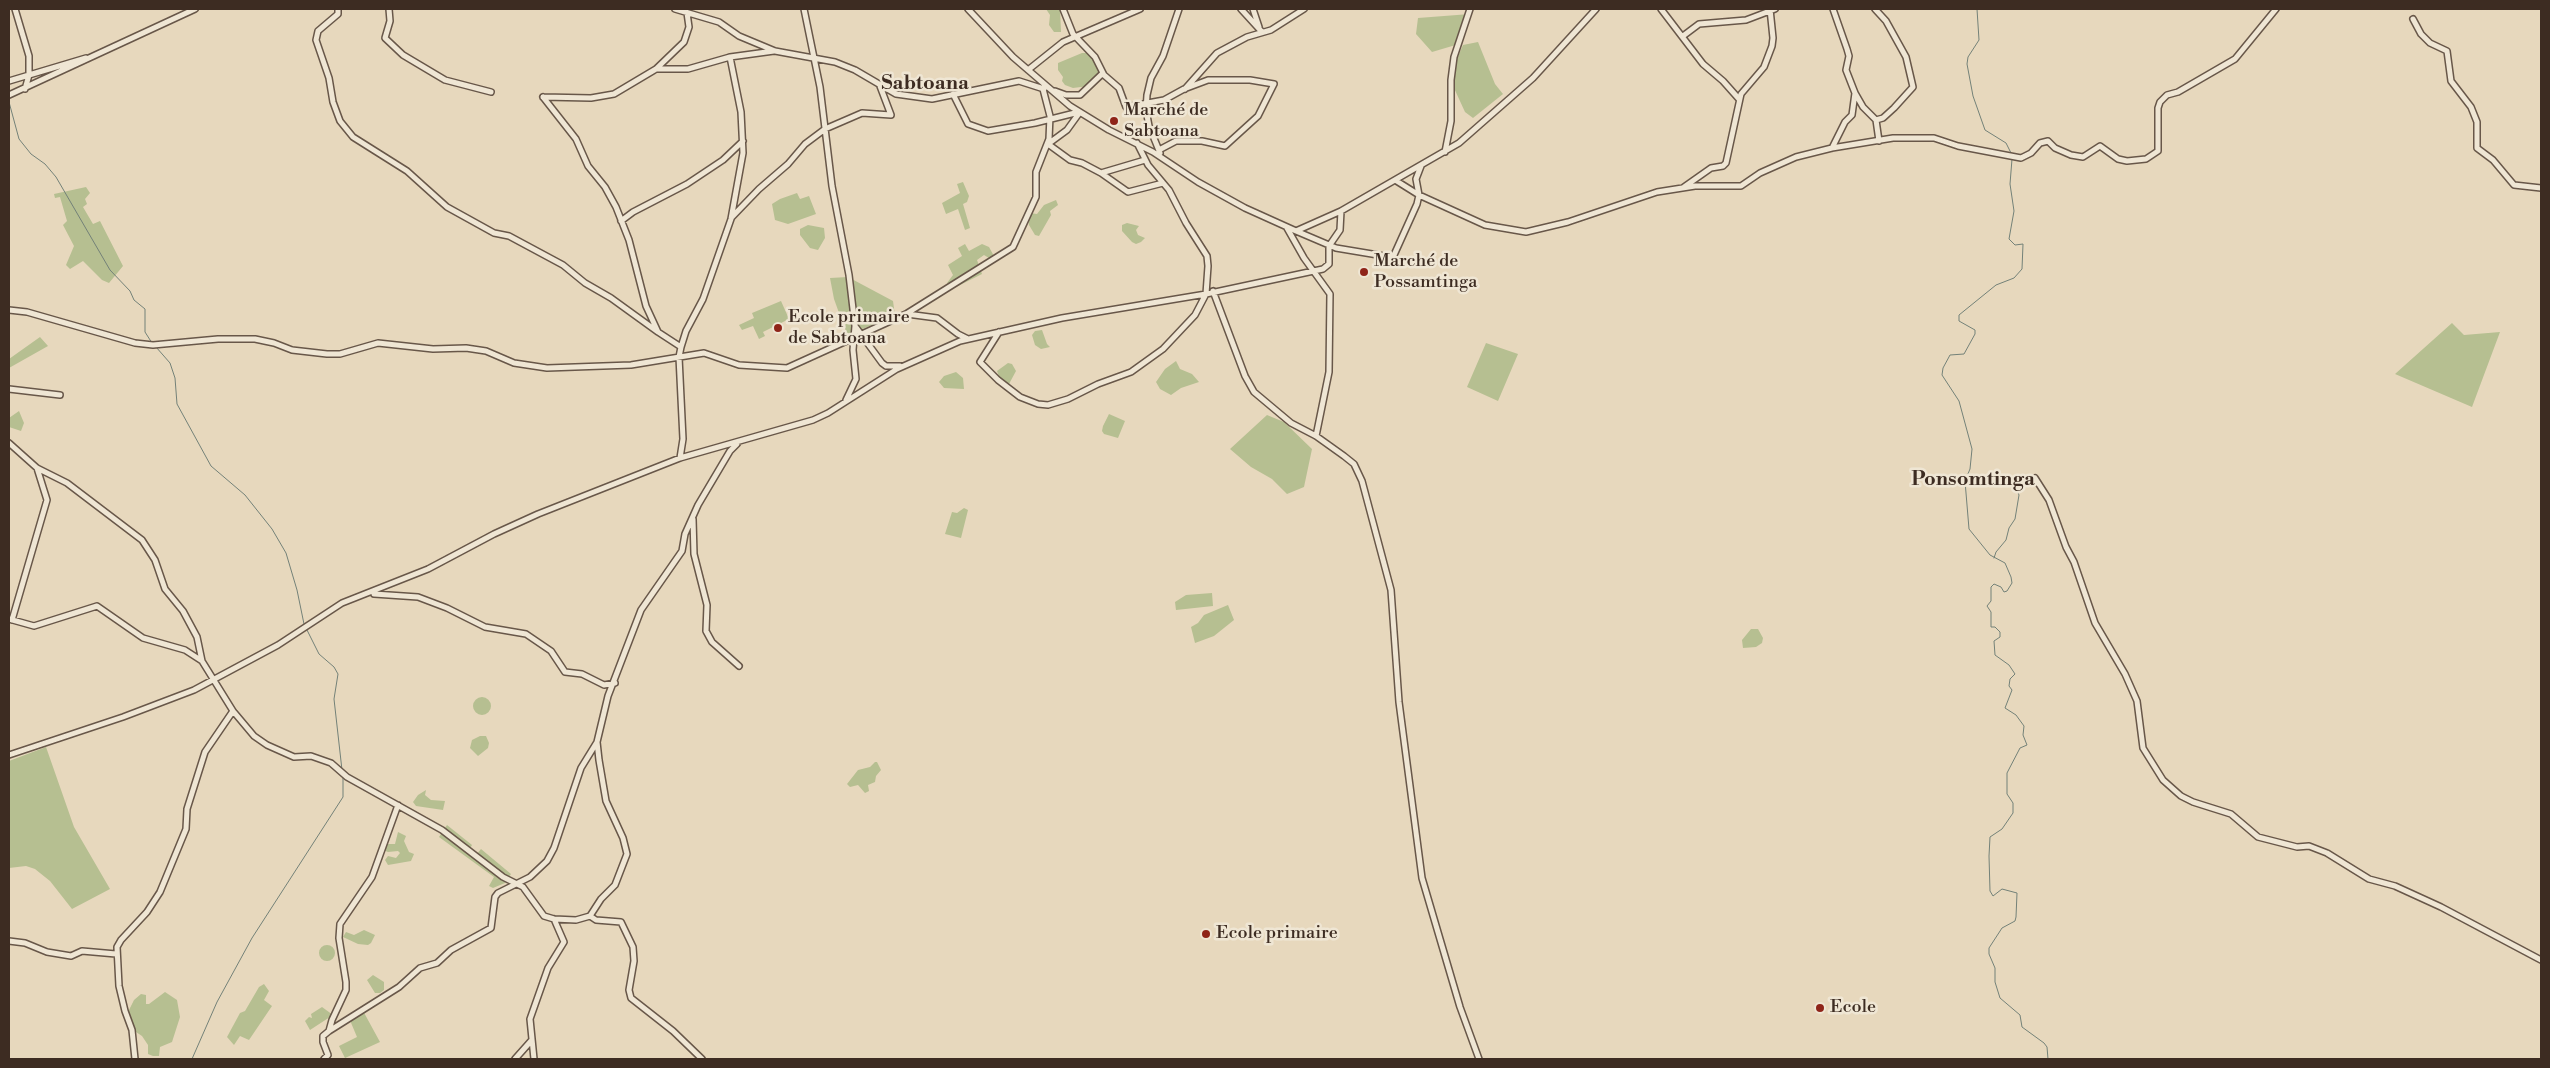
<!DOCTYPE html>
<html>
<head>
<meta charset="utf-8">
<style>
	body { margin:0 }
	#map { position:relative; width:2550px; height:1068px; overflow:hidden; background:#e7d8bd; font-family:"Libre Bodoni",serif }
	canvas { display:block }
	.frame { position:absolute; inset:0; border:10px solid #3d2c22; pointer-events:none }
</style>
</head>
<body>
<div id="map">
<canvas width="2550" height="1068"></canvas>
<div class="frame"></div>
</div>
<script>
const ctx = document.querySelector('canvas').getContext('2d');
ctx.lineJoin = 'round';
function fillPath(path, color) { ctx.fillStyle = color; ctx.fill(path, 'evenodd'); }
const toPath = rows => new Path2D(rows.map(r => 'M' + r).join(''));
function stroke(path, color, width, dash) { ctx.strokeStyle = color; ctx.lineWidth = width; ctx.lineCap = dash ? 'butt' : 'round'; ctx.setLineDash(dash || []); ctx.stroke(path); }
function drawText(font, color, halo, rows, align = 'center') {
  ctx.font = font + ' "Libre Bodoni",serif'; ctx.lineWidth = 5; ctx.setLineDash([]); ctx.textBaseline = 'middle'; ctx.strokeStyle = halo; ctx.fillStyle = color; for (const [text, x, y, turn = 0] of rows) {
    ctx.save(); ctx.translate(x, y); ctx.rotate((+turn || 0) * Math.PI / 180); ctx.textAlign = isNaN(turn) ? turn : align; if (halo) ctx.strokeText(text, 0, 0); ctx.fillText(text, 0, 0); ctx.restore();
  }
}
fillPath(toPath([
	[1046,9,1060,9,1061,32,1054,32,1049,25,1050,15],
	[1470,14,1459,44,1432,52,1416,34,1418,18],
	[1478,42,1495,84,1503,94,1473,118,1465,112,1454,88,1456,61,1463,45],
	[1082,53,1087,53,1094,59,1099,69,1098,76,1089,86,1073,88,1065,85,1062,81,1063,77,1058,70,1058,63],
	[963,182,969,196,967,202,963,204,970,228,965,230,958,209,946,214,942,203,960,193,957,184],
	[86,187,90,193,85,199,87,204,83,207,93,224,100,221,123,266,109,283,102,280,83,261,70,269,66,265,74,246,63,225,67,221,60,197,55,198,54,194],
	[797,193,800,199,809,196,816,214,788,224,775,220,772,204,780,199],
	[1056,200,1058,205,1050,211,1051,215,1039,236,1035,235,1029,225,1028,218,1030,213,1037,214,1044,205],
	[1127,223,1139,226,1136,230,1138,235,1145,238,1141,242,1136,244,1132,242,1122,231,1122,225],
	[808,225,824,228,825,238,818,250,810,248,800,235,800,229],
	[965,244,969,251,982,244,989,247,995,258,992,260,984,255,977,260,982,274,956,287,947,283,953,275,948,265,962,256,958,248],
	[848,277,893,301,895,316,847,335,834,299,830,278],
	[781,301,789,319,763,332,765,336,759,339,753,326,742,330,739,325,754,318,752,313],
	[2452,323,2464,335,2500,332,2472,407,2395,374],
	[1042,330,1047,344,1050,347,1041,349,1035,345,1032,335,1035,331],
	[40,337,48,346,9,368,9,359],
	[1486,343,1518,354,1498,401,1467,387],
	[1176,361,1180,369,1192,374,1199,382,1181,388,1171,395,1160,389,1156,382,1165,369],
	[1008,363,1012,364,1016,371,1009,384,1000,379,997,371],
	[956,372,963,378,964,389,944,388,939,382,944,376],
	[19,411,24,423,21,431,9,427,9,418],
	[1109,414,1125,421,1118,438,1104,434,1102,431,1103,426],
	[1267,415,1284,422,1312,449,1304,487,1287,494,1272,479,1251,467,1230,449],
	[964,508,968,510,961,538,945,534,952,512,957,513],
	[1212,593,1213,606,1176,610,1175,602,1186,595],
	[1228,605,1234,620,1214,636,1195,643,1191,627,1198,623,1204,615],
	[1751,629,1758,629,1763,638,1762,643,1756,647,1743,648,1742,640],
	'473 706a9 9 0 1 1 18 0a9 9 0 1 1-18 0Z',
	[480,736,486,736,489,743,488,748,478,756,470,748,472,740],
	[46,747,74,827,110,889,72,909,50,881,35,869,26,866,9,868,9,761],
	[875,762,877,762,881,770,876,776,875,782,868,785,869,791,865,793,858,785,850,787,847,784,858,770,870,767],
	[426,790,425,795,431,800,445,801,443,810,416,806,413,802,418,795],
	[447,825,472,845,469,850,476,855,481,849,511,874,505,883,493,888,489,886,494,877,439,837],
	[398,832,406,836,404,841,409,852,414,854,411,861,388,865,385,860,388,856,396,858,400,853,398,851,388,852,383,850,385,844,395,844],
	[364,930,375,935,371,943,368,945,358,944,343,937,346,932,354,935],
	'319 953a8 8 0 1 1 16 0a8 8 0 1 1-16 0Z',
	[373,975,384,982,384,990,380,993,375,993,367,980],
	[264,984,269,991,264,1000,272,1006,249,1040,240,1036,234,1045,227,1037,240,1013,245,1011,259,987],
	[165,992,177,1000,180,1017,172,1042,160,1047,159,1056,153,1056,148,1054,148,1045,142,1036,133,1030,128,1012,134,1000,141,994,146,995,146,1004,149,1004],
	[322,1007,333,1015,310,1030,305,1021,309,1017,312,1018,311,1014],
	[362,1009,380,1042,345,1058,339,1046,357,1037,349,1018]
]), '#b6bf91');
stroke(toPath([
	[1977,9,1979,40,1968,57,1967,64,1973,96,1985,130,2006,143,2012,155],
	[9,102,19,139,31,154,45,164,56,177,110,270,130,291,134,300,145,309,145,332,152,343],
	[2012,159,2010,184,2014,211,2009,239,2015,245,2023,244,2022,269,2014,278,1996,285,1959,315,1959,321,1975,330,1975,334,1964,354,1950,355,1943,368,1942,375,1959,401,1972,449,1970,469,1965,481,1969,529,1990,555,2005,563,2011,577,2012,583,2007,591,2004,592,2001,587,1994,584,1991,587,1991,601,1987,606,1991,612,1991,627,1995,627,2000,632,2000,637,1994,641,1995,655,2009,665,2015,674,2010,679,2009,686,2012,690,2005,708,2016,715,2024,726,2023,735,2027,745,2020,748,2007,773,2007,794,2013,803,2013,813,2002,829,1990,837,1989,856,1990,891,1993,896,2002,889,2017,893,2016,917,2015,921,2002,928,1989,948,1989,954,1995,968,1995,982,2000,998,2020,1015,2022,1027,2044,1043,2047,1047,2048,1059],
	[156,347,170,363,175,378,177,404,211,466,245,495,272,529,286,553,297,590,304,624],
	[1994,558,1996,552,2006,540,2009,528,2015,519,2019,495,2016,488,2017,481],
	[306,628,319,654,334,667,338,674,334,699,342,770],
	[192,1059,217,1002,252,938,343,797,343,776]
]), '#738178', 1);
const minor = toPath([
	[15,9,29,56,29,75,25,89],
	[338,9,338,14,318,31,316,40,329,78,333,102,340,121,353,137,407,171,447,207,494,233,509,236,563,265,585,283,611,298,658,332],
	[389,9,390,21,385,38,403,55,445,80,491,92],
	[675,9,719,22,739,36,775,51,835,62,855,70,896,94,932,99,1019,81,1044,89],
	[804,9,820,87,832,186,849,275,855,326,882,363,886,366,900,366],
	[968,9,1013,57,1070,106,1109,130,1153,152,1198,182,1245,208,1296,231,1341,211,1459,143,1533,78,1596,9],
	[1063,9,1073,34,1095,57,1104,75,1119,88,1126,107,1164,100,1184,89,1208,80,1250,80,1274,84,1258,116,1225,146,1202,141,1176,141,1159,150],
	[1241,9,1262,32],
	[1253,9,1259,27],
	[1661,9,1703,64,1723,81,1739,99],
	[1875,9,1886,21,1906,57,1913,87,1894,108,1883,118,1876,120,1879,141],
	[2413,19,2421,34,2430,43,2447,51,2451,81,2471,107,2477,122,2477,148,2493,160,2514,185,2541,188],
	[1683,36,1699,24,1746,20,1775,9],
	[656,69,684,42,689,27,687,13],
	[1028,70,1063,42,1140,9],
	[9,81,86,58],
	[1185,89,1217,53,1247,37,1271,30,1304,9],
	[1055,91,1066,95,1080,95,1103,73],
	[1855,93,1863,107,1876,120],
	[953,94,968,124,988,131,1035,123,1079,112],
	[9,95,195,9],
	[543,97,576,139,588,166,605,187,616,207,629,240,646,306,658,332,681,347],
	[543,97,591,98,614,94,656,69,688,69,730,57,774,51],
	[1080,112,1067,130,1048,144,1070,160,1082,163,1101,173,1145,160],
	[1832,148,1845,122,1852,115,1855,93,1846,70,1849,56,1847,49,1833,9],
	[1445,152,1451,121,1451,80,1454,57,1470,9],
	[1160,153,1149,126,1146,110,1147,95,1151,78,1163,56,1179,9],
	[1101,173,1128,192,1163,183],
	[1395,180,1419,195,1485,225,1526,232,1568,222,1657,192,1695,186,1741,186,1760,173,1796,157,1832,148,1893,138,1934,138,1958,146,2021,158,2031,153,2040,143,2048,141,2055,148,2071,155,2083,157,2100,146,2118,159,2127,161,2146,159,2158,151,2158,108,2160,102,2167,95,2178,92,2235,59,2276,9],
	[1684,187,1711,168,1723,166,1726,163,1741,94,1764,67,1772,46,1773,38,1770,9],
	[732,217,759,189,788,164,805,144,825,129,862,113,891,115,880,86],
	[621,221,633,212,687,184,723,160,743,141],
	[1287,228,1304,258,1330,294,1329,372,1316,436],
	[1296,231,1336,248,1384,256,1394,255,1417,204,1419,195,1416,179,1421,166],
	[1213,291,1245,376,1254,392,1291,423,1316,436,1344,456,1354,464,1362,481,1391,590,1399,702,1422,878,1460,1007,1479,1059],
	[9,310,27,312,135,343,153,345,218,339,255,339,274,343,292,350,327,354,340,354,378,343,433,349,466,348,486,351,514,363,547,368,631,365,704,353,739,365,787,368,906,314,1013,247,1036,197,1036,172,1049,139,1050,116,1043,89],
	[907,314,937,318,958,334,968,339],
	[999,332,980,362,998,380,1020,397,1038,404,1048,405,1068,399,1098,384,1131,372,1163,349,1195,315,1206,294,1208,266,1207,256,1186,223,1169,190,1148,165,1137,143],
	[9,389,60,395],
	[846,400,856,379,853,350,855,326],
	[9,443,37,468,67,483,142,540,155,560,165,589,183,611,197,637,202,661,233,711,254,736,267,745,294,757,311,756,331,763,347,777,442,830,503,877,523,887,544,916,554,919,576,920,590,916,601,899,615,885,627,854,623,838,606,801,599,760,597,742,608,696,641,610,682,551,685,534,698,505,730,451,737,444],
	[680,458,683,439,679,357,681,347,686,331,703,299,731,219,743,153,741,112,730,57],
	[2035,478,2049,500,2066,547,2074,562,2095,623,2125,674,2137,701,2143,748,2163,780,2181,796,2193,802,2231,814,2258,837,2297,847,2309,846,2327,853,2369,879,2395,886,2441,907,2541,960],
	[693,519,694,554,707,605,706,631,712,642,739,666],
	[374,594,418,597,447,608,485,627,526,634,551,651,565,672,582,674,604,685,615,683],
	[9,619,34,626,97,606,143,638,185,650,202,661],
	[12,620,47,500,37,468],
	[9,755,123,717,194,690,278,645,342,603,428,569,494,534,538,514,680,458,813,420,828,413,897,369,960,341,1062,318,1206,294,1323,269,1329,264,1329,246,1340,230,1341,211],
	[590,916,596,920,621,922,633,947,634,961,629,990,631,998,673,1031,702,1059],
	[9,941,25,943,47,952,71,956,82,951,116,954],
	[329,1031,399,987,420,968,437,963,451,950,491,928,495,897,498,893,530,877,547,861,554,848,581,768,597,742],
	[135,1059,132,1030,125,1011,119,986,117,947,121,940,147,912,160,892,186,829,187,809,205,752,233,711],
	[324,1059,328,1055,323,1042,323,1036,329,1031,332,1020,346,990,346,982,339,938,340,924,372,877,398,805],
	[515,1059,531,1041],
	[534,1059,530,1019,548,968,564,942,554,919]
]);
stroke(minor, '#685749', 8);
stroke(minor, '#efe6d4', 5);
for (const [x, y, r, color] of [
	[1114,121,5,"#8f2418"],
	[1364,272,5,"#8f2418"],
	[778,328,5,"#8f2418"],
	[1206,934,5,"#8f2418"],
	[1820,1008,5,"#8f2418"]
]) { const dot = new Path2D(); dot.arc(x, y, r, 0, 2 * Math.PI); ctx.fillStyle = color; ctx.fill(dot); stroke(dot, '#efe6d4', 2); }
drawText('18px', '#3d2c22', '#efe6d4', [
	["Marché de",1124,111],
	["Sabtoana",1124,132],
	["Marché de",1374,262],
	["Possamtinga",1374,283],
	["Ecole primaire",788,318],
	["de Sabtoana",788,339],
	["Ecole primaire",1216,934],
	["Ecole",1830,1008]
], 'left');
drawText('bold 20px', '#3d2c22', '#efe6d4', [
	["Sabtoana",925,84],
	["Ponsomtinga",1973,480]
]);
</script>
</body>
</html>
